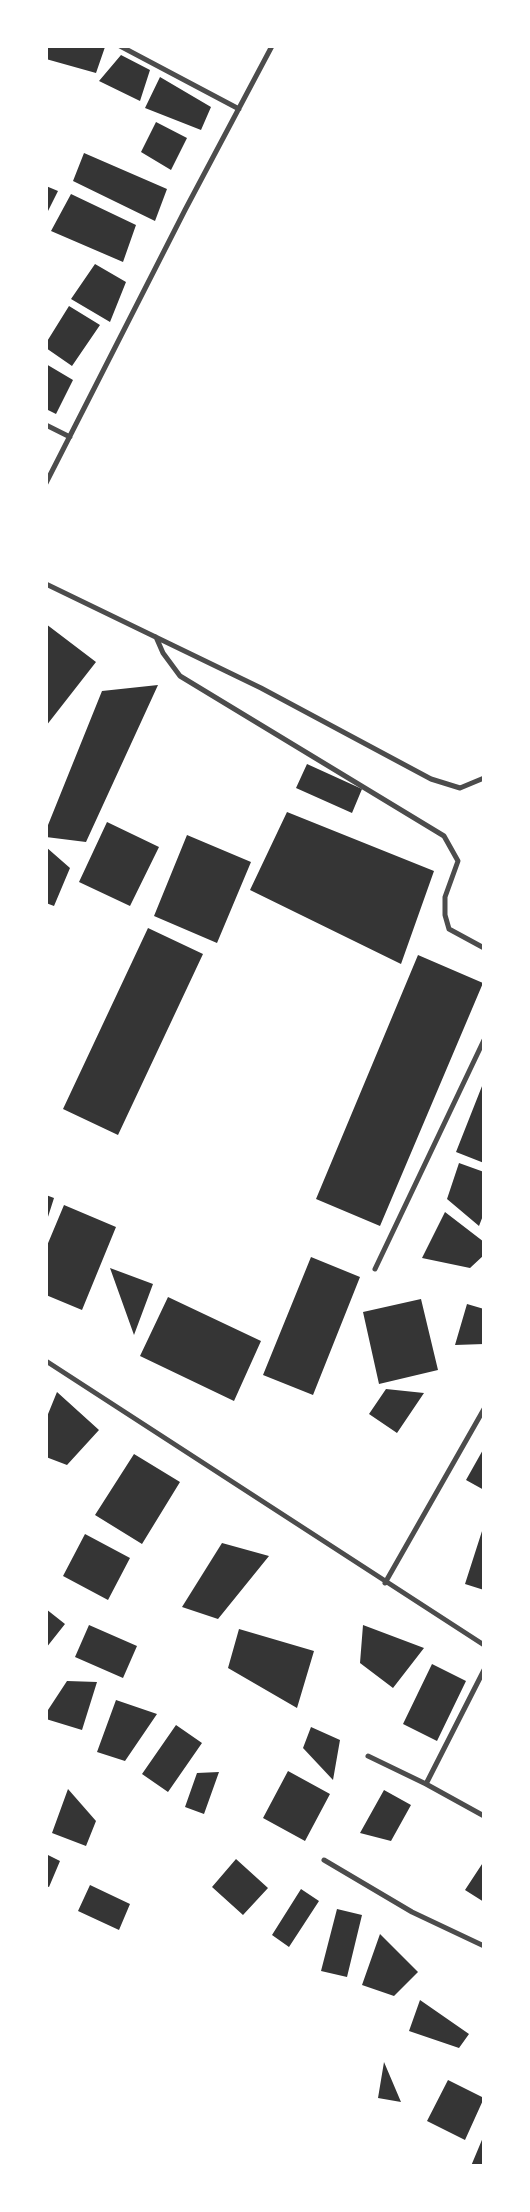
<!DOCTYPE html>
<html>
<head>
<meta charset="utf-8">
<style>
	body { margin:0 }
	#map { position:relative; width:530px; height:2212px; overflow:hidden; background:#fff; font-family:"Exo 2",sans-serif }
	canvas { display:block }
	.frame { position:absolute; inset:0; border:48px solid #fff; pointer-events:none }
</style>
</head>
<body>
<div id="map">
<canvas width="530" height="2212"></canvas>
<div class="frame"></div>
</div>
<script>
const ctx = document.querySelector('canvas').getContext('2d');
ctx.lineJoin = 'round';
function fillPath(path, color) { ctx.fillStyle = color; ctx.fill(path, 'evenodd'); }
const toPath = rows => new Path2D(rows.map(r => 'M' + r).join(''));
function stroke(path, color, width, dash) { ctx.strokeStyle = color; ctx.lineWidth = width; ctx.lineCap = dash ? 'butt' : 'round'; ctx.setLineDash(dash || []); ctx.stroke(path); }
fillPath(toPath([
	[47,46,104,46,105,47,96,73,46,59],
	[121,55,150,70,140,101,99,81],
	[160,77,211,107,201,130,145,108],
	[156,122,187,138,171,170,141,152],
	[84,153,167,189,155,221,73,181],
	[46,186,58,191,46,215],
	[71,194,136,225,123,262,51,231],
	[95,264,126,282,110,322,71,299],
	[69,306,100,325,72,366,46,348,46,343],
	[46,364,73,380,56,414,46,409],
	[46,624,96,662,46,726],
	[158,685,86,842,46,837,46,830,102,691],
	[307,764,362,789,352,813,296,788],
	[287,812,434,871,401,964,250,890],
	[107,822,159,847,130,906,79,882],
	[187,835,251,862,217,943,154,916],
	[46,847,70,868,54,906,46,903],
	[148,928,203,954,118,1135,63,1109],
	[418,955,483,983,380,1226,316,1199],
	[484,1081,484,1163,456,1152],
	[459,1163,484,1172,484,1213,479,1226,447,1199],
	[46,1195,54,1198,47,1220,46,1219],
	[64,1205,116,1227,82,1310,46,1295,46,1248],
	[445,1212,484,1242,484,1255,470,1268,422,1258],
	[311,1257,360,1277,313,1395,263,1375],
	[110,1268,153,1284,134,1335],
	[168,1297,261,1341,234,1401,140,1356],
	[421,1299,438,1370,379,1384,363,1312],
	[467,1304,484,1309,484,1344,455,1345],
	[386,1389,424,1393,397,1433,369,1414],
	[57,1392,99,1430,67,1465,46,1457,46,1419],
	[484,1448,484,1490,466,1480],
	[134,1454,180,1482,142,1544,95,1515],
	[483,1528,484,1528,484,1590,465,1584],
	[85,1534,130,1558,108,1600,63,1576],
	[222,1543,269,1556,218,1619,182,1607],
	[46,1609,65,1624,46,1648],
	[89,1625,137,1646,123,1678,75,1657],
	[363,1625,424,1648,393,1688,360,1663],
	[239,1629,314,1651,297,1708,228,1668],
	[432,1664,466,1681,437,1741,403,1724],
	[67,1681,97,1682,82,1730,46,1719,46,1713],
	[116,1700,157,1714,125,1761,97,1752],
	[176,1725,202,1743,168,1792,142,1774],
	[311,1727,340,1740,333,1780,303,1748],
	[288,1771,330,1794,305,1841,263,1818],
	[219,1772,204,1814,185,1807,197,1773],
	[68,1789,96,1821,86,1846,52,1833],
	[384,1790,411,1805,391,1841,360,1833],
	[46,1854,60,1861,49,1887,46,1886],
	[236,1859,268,1888,243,1915,212,1887],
	[484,1861,484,1902,465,1890],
	[90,1885,130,1904,119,1930,78,1911],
	[301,1889,319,1901,289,1947,272,1935],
	[337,1909,362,1915,347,1977,321,1971],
	[380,1934,418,1972,394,1996,362,1985],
	[420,2000,469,2034,459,2048,409,2031],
	[384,2062,401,2102,378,2098],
	[448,2080,484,2098,465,2140,427,2121],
	[484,2135,484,2166,471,2166]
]), '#353535');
stroke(toPath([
	[120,46,239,109],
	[46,425,70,437],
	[46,483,185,210,272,46],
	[46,584,261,688,431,779,460,788,484,778],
	[156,637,163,653,180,676,444,836,458,861,445,897,445,915,449,929,484,948],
	[375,1269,484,1040],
	[46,1361,484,1645],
	[385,1583,484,1409],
	[368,1756,426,1784,484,1816],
	[426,1784,484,1670],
	[324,1860,412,1912,484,1946]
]), '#4c4c4c', 5);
</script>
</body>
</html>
